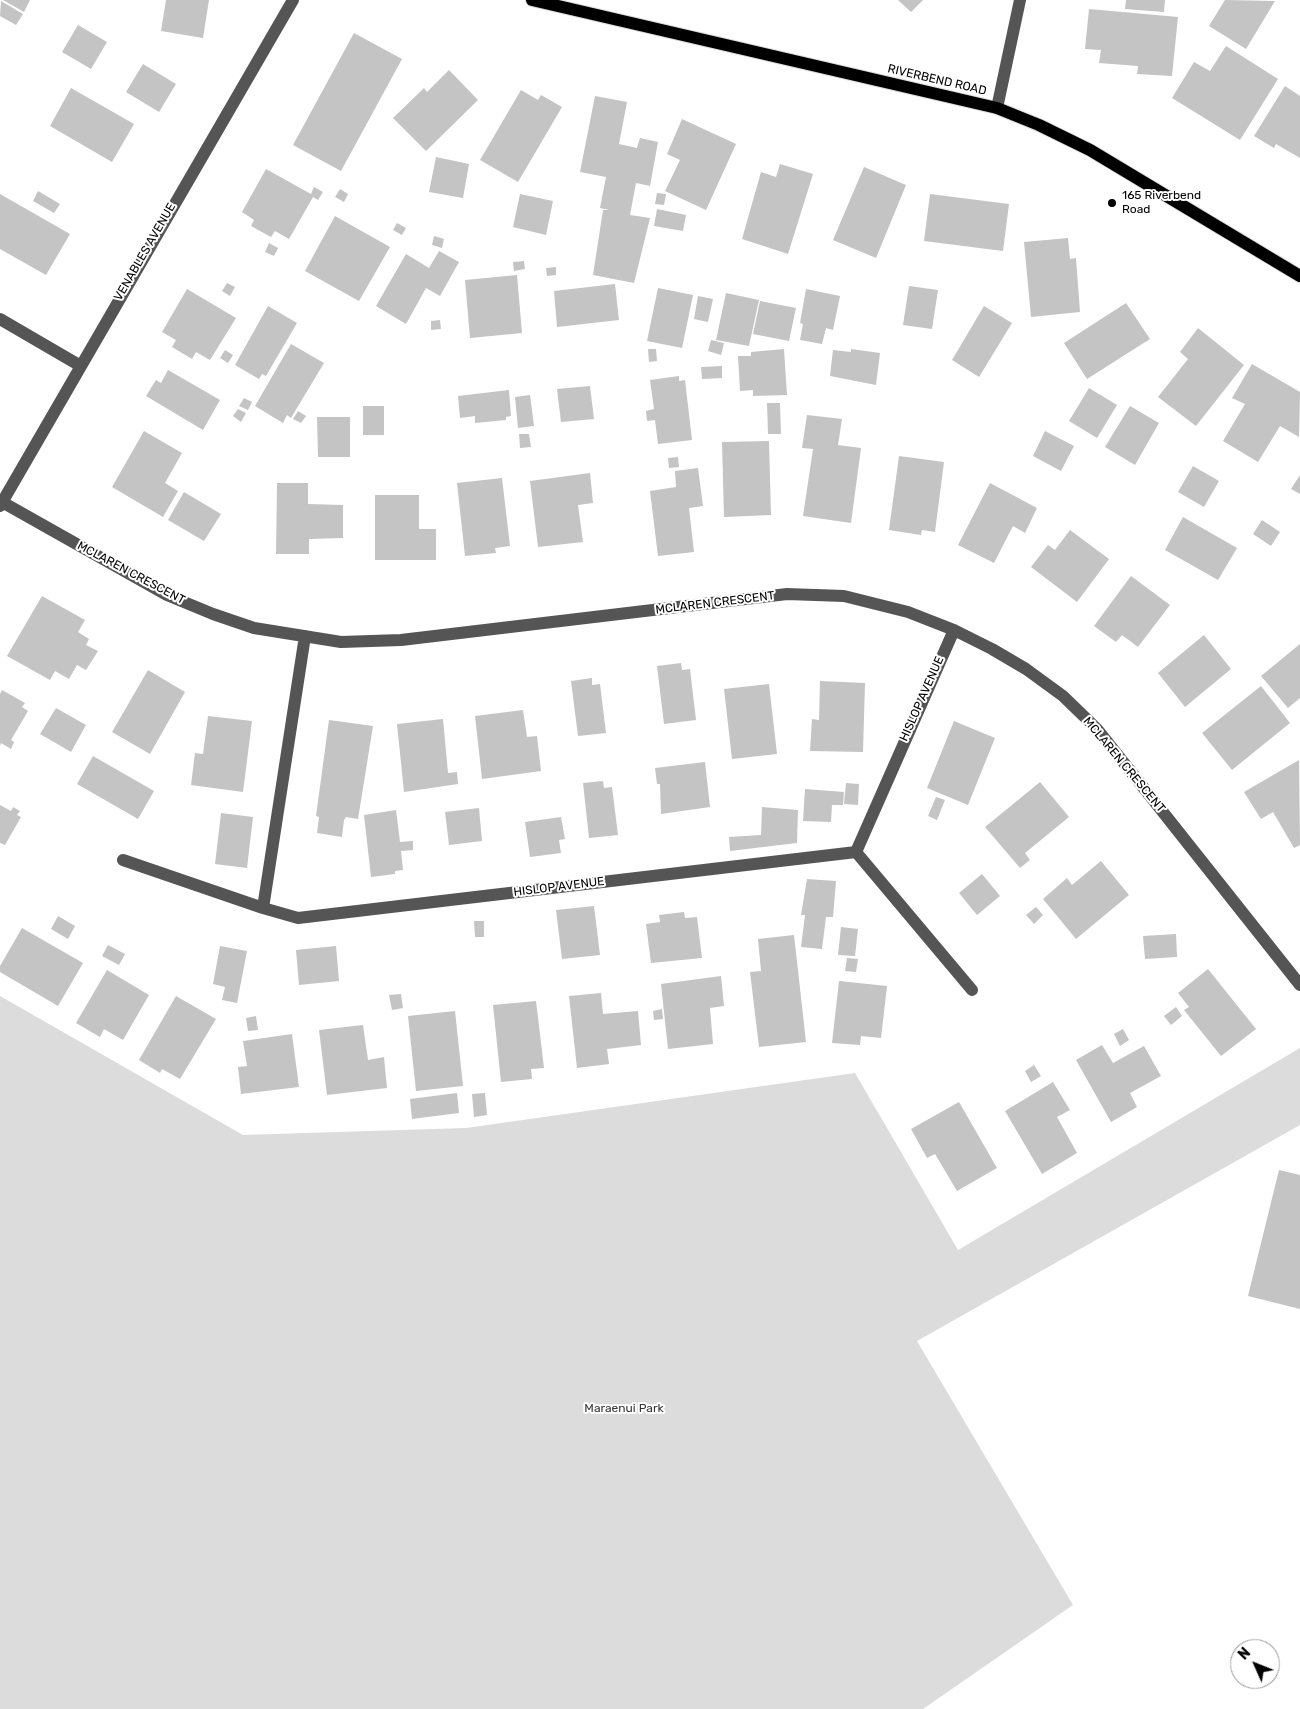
<!DOCTYPE html>
<html>
<head>
<meta charset="utf-8">
<style>
	body { margin:0 }
	#map { position:relative; width:1300px; height:1709px; overflow:hidden; background:#fff; font-family:Rubik,sans-serif }
	canvas { display:block }
	.north { position:absolute; left:1230px; top:1639px; width:50px; height:50px; box-sizing:border-box; background:#fff; border:1px solid #999; border-radius:50%; rotate:314deg; font-size:14px; font-weight:700; line-height:20px; text-align:center; color:#000 }
	.north::after { content:''; display:block; margin:auto; width:18px; height:22px; background:#000; clip-path:polygon(50% 0,100% 100%,50% 72%,0 100%) }
</style>
</head>
<body>
<div id="map">
<canvas width="1300" height="1709"></canvas>
<div class="north">N</div>
</div>
<script>
const ctx = document.querySelector('canvas').getContext('2d');
ctx.lineJoin = 'round';
function fillPath(path, color) { ctx.fillStyle = color; ctx.fill(path, 'evenodd'); }
const toPath = rows => new Path2D(rows.map(r => 'M' + r).join(''));
function stroke(path, color, width, dash) { ctx.strokeStyle = color; ctx.lineWidth = width; ctx.lineCap = dash ? 'butt' : 'round'; ctx.setLineDash(dash || []); ctx.stroke(path); }
function drawText(font, color, halo, rows, align = 'center') {
  ctx.font = font + ' Rubik,sans-serif'; ctx.lineWidth = 4; ctx.setLineDash([]); ctx.textBaseline = 'middle'; ctx.strokeStyle = halo; ctx.fillStyle = color; for (const [text, x, y, turn = 0] of rows) {
    ctx.save(); ctx.translate(x, y); ctx.rotate((+turn || 0) * Math.PI / 180); ctx.textAlign = isNaN(turn) ? turn : align; if (halo) ctx.strokeText(text, 0, 0); ctx.fillText(text, 0, 0); ctx.restore();
  }
}
fillPath(toPath([
	[0,996,243,1135,466,1128,855,1073,958,1250,1300,1048,1300,1125,917,1341,1073,1605,923,1709,0,1709]
]), '#dcdcdc');
fillPath(toPath([
	[3,0,30,0,24,12],
	[166,0,209,0,203,38,161,31],
	[898,0,923,0,911,12],
	[1126,0,1165,0,1164,12,1125,9],
	[1225,0,1275,1,1246,49,1209,26],
	[1,1,23,14,16,25,0,16],
	[1089,9,1178,17,1172,76,1137,74,1138,66,1099,63,1101,50,1085,49],
	[78,25,107,42,91,69,62,52],
	[354,33,402,59,341,171,293,145],
	[1226,46,1278,79,1240,140,1172,98,1194,62,1210,71],
	[143,64,176,84,159,112,126,92],
	[449,70,478,100,426,151,393,118,424,88,427,92],
	[1285,86,1300,96,1300,158,1276,144,1274,148,1254,136],
	[71,88,134,124,112,162,50,126],
	[521,90,538,100,541,95,562,107,518,182,480,160],
	[595,96,627,102,619,144,637,148,640,138,658,142,650,186,636,183,630,215,650,218,634,283,593,275,603,210,609,210,600,208,606,177,580,172],
	[682,119,736,144,706,210,665,191,680,160,667,154],
	[436,157,469,164,463,198,429,192],
	[780,164,813,174,788,254,742,239,761,172,776,177],
	[864,167,906,185,876,258,833,240],
	[266,169,311,194,314,187,323,192,318,200,313,197,289,239,275,231,271,237,251,226,254,220,242,212],
	[340,189,348,194,344,202,335,197],
	[38,191,60,204,54,213,33,201],
	[657,193,666,194,664,205,655,204],
	[0,194,70,234,46,275,0,249],
	[520,194,553,201,546,235,513,227],
	[930,194,1009,204,1003,251,924,241],
	[657,209,686,215,683,231,654,226],
	[335,216,390,247,359,301,305,271],
	[397,223,406,228,402,235,393,230],
	[434,236,444,239,442,248,432,245],
	[1068,238,1070,259,1076,258,1080,312,1031,317,1024,242],
	[269,243,278,248,274,256,265,252],
	[439,251,459,262,440,296,426,288,406,324,376,306,406,254,429,268],
	[524,261,525,269,514,271,513,262],
	[556,267,556,275,547,276,546,268],
	[517,275,522,333,470,338,465,280],
	[227,283,235,287,230,296,222,291],
	[615,284,619,320,557,327,554,291],
	[909,286,938,290,932,329,903,325],
	[658,288,693,295,682,348,647,341],
	[187,289,236,318,210,360,196,352,192,359,172,347,176,340,162,332],
	[806,289,840,296,833,330,826,328,822,344,800,340,803,324,800,323],
	[726,293,759,300,749,346,716,340],
	[698,296,713,299,708,322,694,319],
	[760,301,796,308,789,341,753,334],
	[1126,303,1150,339,1087,379,1064,343],
	[268,306,297,323,266,376,262,374,259,379,235,365],
	[984,306,1012,323,979,377,952,360],
	[440,320,441,329,431,330,431,321],
	[1198,328,1244,365,1196,426,1158,397,1188,359,1180,352],
	[711,340,724,343,721,355,708,351],
	[291,344,324,363,291,418,287,415,283,423,255,406],
	[648,349,656,349,657,361,649,362],
	[784,349,787,395,753,396,753,390,740,391,738,356,751,356,751,352],
	[851,349,880,353,876,385,830,376,833,350,851,352],
	[225,350,233,355,228,363,220,358],
	[1252,364,1300,392,1299,437,1280,426,1258,462,1223,441,1245,404,1232,398],
	[722,366,722,378,702,379,701,367],
	[168,370,220,400,203,430,146,396,156,380,161,383],
	[679,376,679,381,685,380,692,440,658,444,655,420,647,421,646,411,654,409,650,380],
	[590,386,594,419,561,422,557,389],
	[1089,388,1117,405,1097,438,1069,421],
	[509,390,511,416,506,417,506,420,475,423,475,416,460,418,458,396],
	[530,395,534,426,518,428,515,397],
	[244,398,252,402,248,410,239,406],
	[767,403,780,403,781,434,768,434],
	[363,406,384,406,384,435,363,435],
	[1130,406,1159,423,1135,465,1105,447],
	[238,409,246,413,241,422,233,416],
	[298,411,306,416,301,423,293,419],
	[807,415,842,419,838,445,861,448,851,523,803,516,813,449,802,448],
	[317,417,350,417,350,457,318,457],
	[144,431,182,453,165,483,178,491,163,517,112,487],
	[1045,431,1074,446,1061,471,1033,456],
	[519,434,529,434,531,447,520,448],
	[769,441,771,515,724,517,722,442],
	[899,456,944,462,935,532,922,530,921,535,889,530],
	[678,457,679,467,669,468,668,458],
	[1193,466,1219,481,1204,507,1178,492],
	[698,468,703,506,689,508,694,552,658,556,650,491,676,487,675,471],
	[590,473,593,503,578,505,583,542,538,547,530,481],
	[1300,475,1300,494,1291,489],
	[502,478,510,546,495,548,496,553,465,556,457,483],
	[277,483,308,483,308,504,343,505,343,538,309,539,309,554,276,554],
	[990,483,1037,508,1025,533,1013,526,994,563,958,545],
	[184,492,221,514,204,541,168,520],
	[375,495,419,495,419,529,436,529,436,560,375,560],
	[1183,517,1237,548,1218,580,1165,550],
	[1262,520,1280,532,1271,546,1253,534],
	[1070,530,1109,559,1077,602,1031,567,1048,545,1055,550],
	[1131,576,1170,605,1138,647,1122,635,1116,642,1094,626],
	[42,596,85,620,78,632,89,639,86,645,98,651,86,670,77,665,69,679,55,671,50,680,7,656],
	[1204,635,1231,669,1185,707,1158,673],
	[1300,644,1300,698,1288,708,1261,676],
	[681,663,682,670,690,669,696,720,664,724,657,666],
	[148,670,185,692,150,754,112,732],
	[592,678,592,685,600,684,606,733,578,736,571,681],
	[820,681,865,683,863,752,810,751,812,719,819,720],
	[769,684,777,754,732,759,724,689],
	[1261,686,1290,723,1232,770,1202,733],
	[2,690,25,703,22,707,28,711,11,740,14,742,11,749,1,743,0,746,0,694],
	[56,708,86,725,71,752,40,734],
	[523,710,527,737,537,736,541,771,482,779,475,716],
	[208,716,252,721,243,792,191,785,195,753,203,754],
	[443,719,448,773,457,772,458,784,404,792,397,724],
	[329,720,373,726,358,819,346,817,344,820,342,837,317,833,319,817,316,816],
	[954,721,995,738,968,805,927,788],
	[93,756,154,791,138,819,77,784],
	[1299,760,1300,845,1294,848,1273,812,1261,819,1244,792],
	[705,762,710,807,661,814,660,784,657,784,655,768],
	[603,781,604,788,612,787,618,835,589,838,583,783],
	[1040,782,1069,817,1025,853,1030,860,1020,868,985,827],
	[846,783,859,784,858,805,844,804],
	[805,789,844,792,843,805,832,805,831,822,803,821],
	[936,797,945,800,937,820,928,816],
	[0,805,11,811,13,807,20,811,17,815,21,817,5,845,0,843],
	[762,807,798,810,797,843,730,851,729,837,761,835],
	[479,808,482,841,449,845,445,812],
	[396,810,400,842,413,841,413,850,401,851,403,870,395,871,395,874,371,877,364,815],
	[221,813,253,817,247,868,215,864],
	[561,817,565,839,559,840,561,853,530,857,525,822],
	[1101,861,1129,895,1076,939,1043,899,1067,878,1072,885],
	[982,874,1000,896,977,915,959,893],
	[807,879,836,881,833,917,826,917,822,949,801,947,805,915,801,915],
	[594,906,600,955,562,959,556,910],
	[1036,907,1043,915,1034,924,1026,915],
	[684,912,685,918,697,917,702,958,651,963,646,924,660,922,659,915],
	[58,916,75,926,68,939,51,929],
	[474,921,484,921,484,937,475,937],
	[841,927,858,929,855,956,838,955],
	[22,928,83,963,58,1006,0,972,0,966],
	[1176,934,1177,957,1145,959,1143,936],
	[794,935,806,1042,759,1047,750,972,761,971,758,939],
	[108,945,125,954,119,965,102,956],
	[220,946,247,951,237,1003,222,1000,225,987,213,984],
	[336,946,339,981,299,985,296,950],
	[847,958,858,959,856,972,845,971],
	[1208,969,1256,1029,1221,1056,1184,1010,1189,1007,1178,993],
	[107,970,149,995,123,1040,104,1029,100,1037,76,1023],
	[721,976,724,1006,710,1008,713,1044,668,1049,661,984],
	[839,981,887,986,881,1038,861,1036,860,1045,832,1043],
	[601,993,603,1014,638,1011,641,1045,607,1049,609,1064,577,1068,569,996],
	[401,994,403,1008,392,1010,389,995],
	[176,996,216,1019,180,1079,162,1069,160,1073,139,1060],
	[536,1001,544,1068,531,1069,532,1079,501,1082,493,1005],
	[1176,1007,1182,1016,1171,1025,1164,1016],
	[662,1009,663,1019,654,1020,653,1011],
	[455,1011,463,1086,416,1091,408,1016],
	[256,1016,258,1030,248,1031,246,1018],
	[363,1025,368,1060,384,1057,387,1088,327,1095,319,1030],
	[1123,1029,1129,1040,1120,1046,1114,1034],
	[292,1034,299,1087,241,1094,238,1067,247,1066,243,1041],
	[1102,1045,1113,1063,1144,1046,1161,1076,1130,1093,1137,1107,1111,1122,1076,1060],
	[1034,1065,1041,1076,1031,1082,1025,1071],
	[1053,1082,1070,1110,1057,1117,1077,1153,1042,1174,1005,1111],
	[457,1093,459,1113,412,1119,410,1099],
	[485,1093,487,1115,474,1117,472,1094],
	[959,1102,997,1168,957,1191,935,1154,927,1158,911,1129],
	[1279,1170,1300,1175,1300,1309,1248,1296]
]), '#c4c4c4');
const major = toPath([
	[532,0,997,108,1039,125,1090,150,1300,276]
]);
stroke(major, '#dbdbdb', 14);
stroke(toPath([
	[997,108,1020,0],
	[0,319,79,365],
	[2,502,167,595,213,614,254,628,341,642,401,640,787,594,844,596,908,612,954,630,992,649,1026,669,1063,696,1097,729,1300,985],
	[0,506,293,0],
	[856,852,954,630],
	[123,860,263,908,298,918,856,852,972,990],
	[263,908,305,636]
]), '#555', 12);
stroke(major, '#000', 12);
for (const [x, y, r, color] of [
	[1112,203,5,"#000"]
]) { const dot = new Path2D(); dot.arc(x, y, r, 0, 2 * Math.PI); ctx.fillStyle = color; ctx.fill(dot); stroke(dot, '#fff', 2); }
drawText('12px', '#000', '#fff', [
	["RIVERBEND ROAD",937,80,13],
	["VENABLES AVENUE",145,252,-60],
	["MCLAREN CRESCENT",131,573,28],
	["MCLAREN CRESCENT",715,603,-7],
	["HISLOP AVENUE",922,699,-66],
	["MCLAREN CRESCENT",1124,765,50],
	["HISLOP AVENUE",559,887,-7]
]);
drawText('12px', '#000', '#fff', [
	["165 Riverbend",1122,196],
	["Road",1122,210]
], 'left');
drawText('12px', '#333', '#fff', [
	["Maraenui Park",624,1409]
]);
</script>
</body>
</html>
